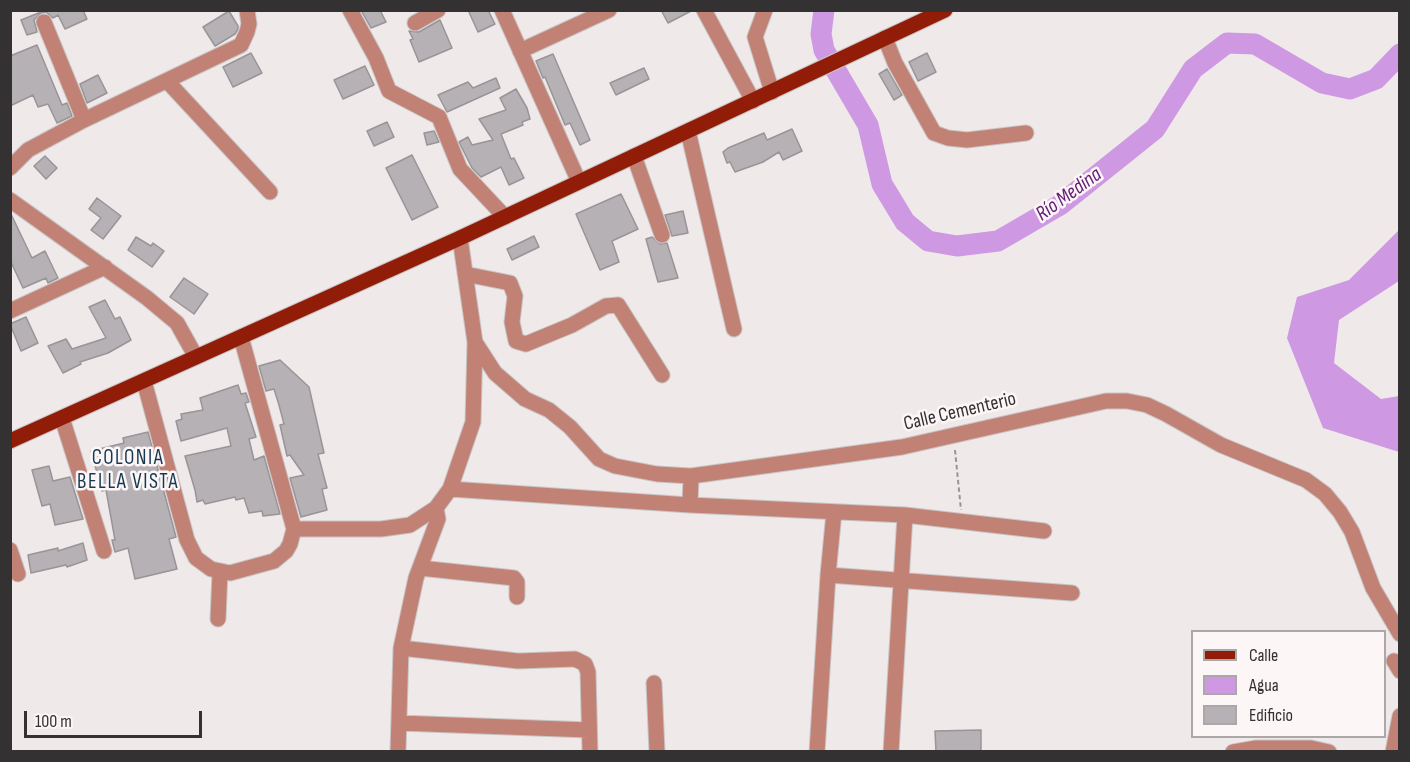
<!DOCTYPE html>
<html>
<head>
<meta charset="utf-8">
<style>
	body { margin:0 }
	#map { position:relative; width:1410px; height:762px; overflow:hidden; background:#efe9ea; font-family:"Sofia Sans Condensed",sans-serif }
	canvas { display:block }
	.frame { position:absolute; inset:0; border:12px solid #333132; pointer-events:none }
	.legend { position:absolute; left:1191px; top:630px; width:195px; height:108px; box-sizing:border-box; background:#fcf6f7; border:2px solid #aca7a8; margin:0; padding:8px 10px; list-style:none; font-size:18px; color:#333132 }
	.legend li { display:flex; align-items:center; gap:12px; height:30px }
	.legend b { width:30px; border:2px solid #aca7a8 }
	.scale { position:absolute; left:24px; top:711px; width:178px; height:27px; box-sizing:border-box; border:3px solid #333132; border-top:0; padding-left:8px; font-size:18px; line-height:21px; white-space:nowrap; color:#333132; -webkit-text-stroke:4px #fcf6f7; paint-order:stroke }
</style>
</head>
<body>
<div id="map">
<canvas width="1410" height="762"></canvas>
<div class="frame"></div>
<ul class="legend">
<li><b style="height:8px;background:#911d08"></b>Calle</li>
<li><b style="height:16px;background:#cf98e3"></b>Agua</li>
<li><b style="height:16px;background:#b6b1b4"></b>Edificio</li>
</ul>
<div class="scale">100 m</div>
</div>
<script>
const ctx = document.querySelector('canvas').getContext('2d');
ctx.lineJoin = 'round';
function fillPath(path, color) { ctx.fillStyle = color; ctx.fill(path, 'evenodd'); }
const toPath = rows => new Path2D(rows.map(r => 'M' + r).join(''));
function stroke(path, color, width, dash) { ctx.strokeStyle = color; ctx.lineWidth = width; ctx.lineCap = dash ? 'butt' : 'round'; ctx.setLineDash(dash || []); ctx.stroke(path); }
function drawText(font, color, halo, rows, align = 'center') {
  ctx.font = font + ' "Sofia Sans Condensed",sans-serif'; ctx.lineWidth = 5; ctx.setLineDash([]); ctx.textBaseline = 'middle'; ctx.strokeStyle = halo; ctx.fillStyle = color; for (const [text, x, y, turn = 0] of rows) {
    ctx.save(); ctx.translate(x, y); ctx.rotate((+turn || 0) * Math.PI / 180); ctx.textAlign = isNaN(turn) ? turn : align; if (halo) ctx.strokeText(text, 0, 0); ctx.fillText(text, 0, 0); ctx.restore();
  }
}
fillPath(toPath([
	[1399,230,1399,281,1339,320,1334,363,1381,399,1399,396,1399,452,1323,428,1287,338,1297,297,1349,280]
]), '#cf98e3');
stroke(toPath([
	[824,10,821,34,824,50,868,125,882,184,905,222,928,241,957,246,998,241,1060,205,1155,129,1193,69,1227,43,1255,44,1322,83,1350,89,1376,79,1400,54]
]), '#cf98e3', 21);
const building = toPath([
	[46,10,83,10,87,19,65,29,58,15,53,18,46,12,41,13,34,20,37,32,27,35,21,20,46,10],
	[365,10,380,10,386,22,371,28,362,12,365,10],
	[468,10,488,10,495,24,478,32,468,10],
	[661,10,693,10,668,23,661,10],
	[229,11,238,26,238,29,235,34,215,46,203,27,229,11],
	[440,20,452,48,419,62,410,40,413,39,409,31,419,32,440,20],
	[37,45,62,105,67,103,72,116,57,123,48,104,38,107,33,95,10,106,10,56,37,45],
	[251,53,262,73,233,87,223,67,251,53],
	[927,53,936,72,918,81,909,62,927,53],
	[553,54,590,140,580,145,570,123,565,125,545,77,543,78,536,61,553,54],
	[365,66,374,85,343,99,334,80,365,66],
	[644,68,649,79,616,95,610,83,644,68],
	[887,69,902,95,894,100,879,74,887,69],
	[98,75,107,93,87,103,80,84,98,75],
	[496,78,500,88,447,112,438,95,468,82,473,88,496,78],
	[516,89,527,108,530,119,522,122,523,125,501,134,511,159,514,158,524,178,509,185,501,167,481,177,472,168,459,142,468,137,472,145,493,140,479,119,506,110,500,98,516,89],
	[387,122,394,137,374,146,367,131,387,122],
	[792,129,802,151,783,160,779,152,763,162,735,172,730,162,727,163,723,152,728,148,764,133,767,140,792,129],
	[434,131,439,142,427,145,424,133,434,131],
	[412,155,438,207,412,220,386,168,412,155],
	[45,156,57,168,46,179,34,166,45,156],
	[621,194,638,229,612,241,619,262,600,270,576,214,621,194],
	[97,198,121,216,103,239,91,230,101,218,89,209,97,198],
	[683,211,688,233,672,236,665,215,683,211],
	[10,212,32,258,45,251,58,278,48,283,46,278,23,288,10,260,10,212],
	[534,236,539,247,512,260,507,249,534,236],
	[136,237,151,246,153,243,164,251,152,267,128,250,136,237],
	[652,237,660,244,667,243,678,278,658,282,646,239,652,237],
	[184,278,208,294,194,314,170,297,184,278],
	[105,300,115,319,120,317,131,340,108,353,80,362,81,364,63,373,48,346,66,339,72,349,106,338,89,307,105,300],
	[26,317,38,343,21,351,10,324,26,317],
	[280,360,309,387,324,453,318,454,327,488,322,489,327,510,301,517,290,478,304,475,290,455,287,456,280,425,284,424,279,405,274,389,266,391,259,366,280,360],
	[238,385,241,394,246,393,249,402,245,403,256,437,249,439,254,460,264,456,280,514,263,516,262,511,249,513,244,498,236,500,235,497,205,504,203,500,197,502,195,490,185,456,231,446,227,428,181,441,176,421,182,419,181,414,203,410,200,398,238,385],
	[148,432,176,537,169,539,177,569,135,579,128,548,115,552,112,540,115,540,106,490,102,491,91,451,124,443,123,438,148,432],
	[49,466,53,481,70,477,83,519,55,525,50,504,42,506,32,470,49,466],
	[83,543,87,560,67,567,66,565,31,573,28,555,58,548,58,551,83,543],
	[981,730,981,752,936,752,935,731,981,730]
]);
fillPath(building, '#b6b1b4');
stroke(building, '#999497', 1.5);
const minor = toPath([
	[350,10,376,58,389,91,439,117,460,169,505,217],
	[502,10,579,182],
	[704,10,753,101],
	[765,10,755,37,772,92],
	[44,22,84,120,241,45,247,32,249,24,247,10],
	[415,23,438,10],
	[885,38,895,63,934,133,948,138,967,140,1026,133],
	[520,51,609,10],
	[167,81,270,192],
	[688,131,734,329],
	[634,156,662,235],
	[10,168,28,150,84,120],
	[10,200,147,298,177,323,196,357],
	[465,274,510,283,515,296,512,322,516,341,526,344,572,325,606,306,618,305,662,375],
	[10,311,105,267],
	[475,342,495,373,525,399,549,410,570,427,599,459,615,466,657,474,691,476,902,447,1106,401,1127,401,1147,405,1166,414,1221,445,1306,480,1325,494,1340,512,1352,532,1373,588,1400,634],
	[144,381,187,540,196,558,211,569,230,573,274,561,286,551,290,544,294,529,241,337],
	[62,418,104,551],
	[450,489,473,422,475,342,460,238],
	[690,505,691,476],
	[294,529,381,529,410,525,436,508,450,489,690,505,905,515,1044,531],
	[10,550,18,574],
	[420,568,514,578,517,582,517,597],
	[828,575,1072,593],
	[218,619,220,572],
	[401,648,518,661,575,659,585,664,588,672,590,752],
	[1394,661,1400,671],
	[654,683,657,752],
	[399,723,589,730],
	[398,752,401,648,416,578,438,519,436,508],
	[817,752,828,575,834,512],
	[891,752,905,515],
	[1233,752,1256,748,1311,748,1329,752],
	[1393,752,1400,716]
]);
const major = toPath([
	[10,441,460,238,945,10]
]);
stroke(minor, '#c9c4c5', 17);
stroke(major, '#c9c4c5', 17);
stroke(toPath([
	[955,450,961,510]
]), '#999596', 2, [4.5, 3]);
stroke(minor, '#c18275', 15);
stroke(major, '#911d08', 15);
drawText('20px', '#333132', '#fcf6f7', [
	["Calle Cementerio",960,412,-13]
]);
drawText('italic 21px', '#642079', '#fcf6f7', [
	["Río Medina",1069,195,-36]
]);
ctx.letterSpacing = '1.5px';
drawText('21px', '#143851', '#fcf6f7', [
	["COLONIA",128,459],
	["BELLA VISTA",128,483]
]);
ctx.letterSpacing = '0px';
</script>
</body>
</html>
